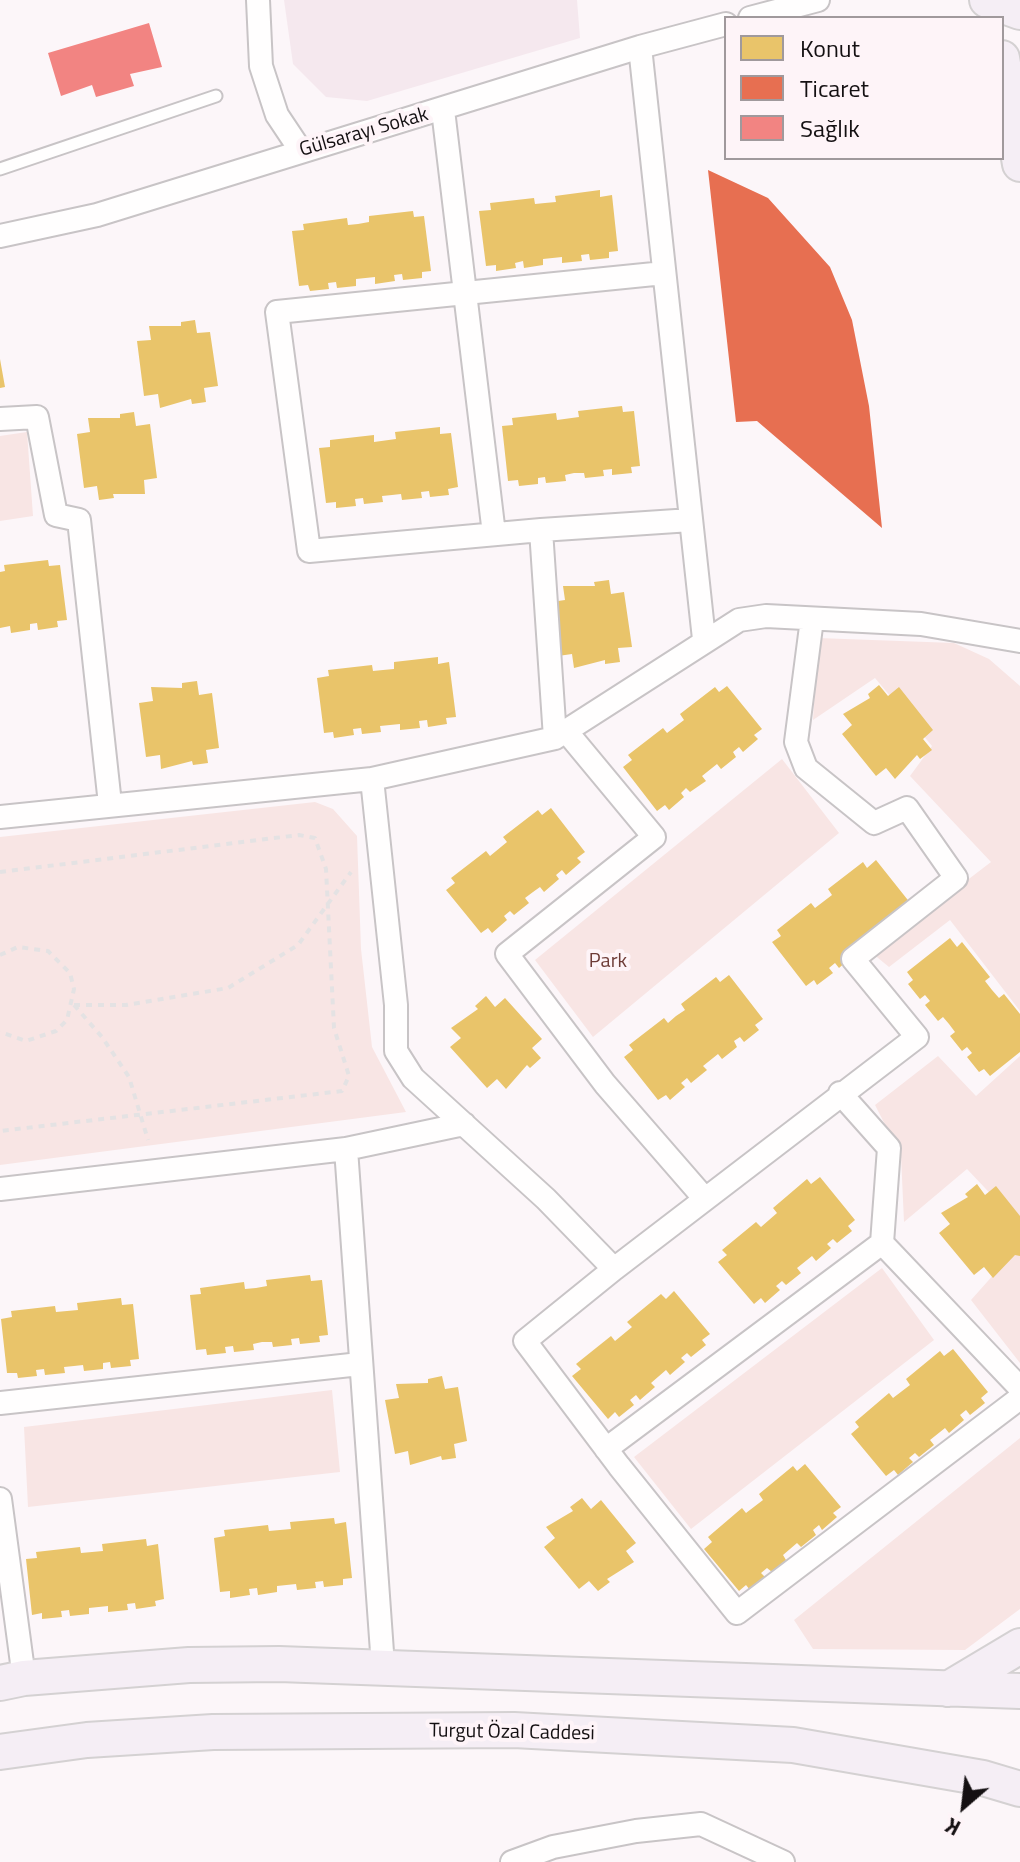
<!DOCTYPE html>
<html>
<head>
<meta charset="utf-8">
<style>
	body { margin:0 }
	#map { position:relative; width:1020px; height:1862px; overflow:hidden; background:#fcf6f9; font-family:"Titillium Web",sans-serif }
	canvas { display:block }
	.legend { position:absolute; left:724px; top:16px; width:280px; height:144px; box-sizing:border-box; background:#fef4f8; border:2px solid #a0999c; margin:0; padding:10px 14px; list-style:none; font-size:24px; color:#141012 }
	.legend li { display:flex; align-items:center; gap:16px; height:40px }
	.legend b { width:40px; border:2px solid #a0999c }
	.north { position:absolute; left:924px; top:1766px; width:80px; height:80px; -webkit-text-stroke:6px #fef4f8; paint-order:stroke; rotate:208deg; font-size:22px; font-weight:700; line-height:32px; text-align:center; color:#141012 }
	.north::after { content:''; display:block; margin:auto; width:28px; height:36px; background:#141012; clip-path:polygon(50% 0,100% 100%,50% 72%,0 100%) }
</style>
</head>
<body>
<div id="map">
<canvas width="1020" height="1862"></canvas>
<ul class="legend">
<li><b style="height:22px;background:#e9c46a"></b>Konut</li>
<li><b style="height:22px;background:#e76f51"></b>Ticaret</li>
<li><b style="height:22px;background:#f28482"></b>Sağlık</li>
</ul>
<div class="north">K</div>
</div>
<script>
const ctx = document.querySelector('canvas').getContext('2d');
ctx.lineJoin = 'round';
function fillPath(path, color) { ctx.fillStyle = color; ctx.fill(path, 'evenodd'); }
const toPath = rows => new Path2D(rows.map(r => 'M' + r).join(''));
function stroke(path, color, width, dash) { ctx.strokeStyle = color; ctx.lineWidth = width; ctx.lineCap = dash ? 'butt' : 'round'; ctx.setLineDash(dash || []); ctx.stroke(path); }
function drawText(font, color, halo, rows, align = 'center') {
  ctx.font = font + ' "Titillium Web",sans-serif'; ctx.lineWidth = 8; ctx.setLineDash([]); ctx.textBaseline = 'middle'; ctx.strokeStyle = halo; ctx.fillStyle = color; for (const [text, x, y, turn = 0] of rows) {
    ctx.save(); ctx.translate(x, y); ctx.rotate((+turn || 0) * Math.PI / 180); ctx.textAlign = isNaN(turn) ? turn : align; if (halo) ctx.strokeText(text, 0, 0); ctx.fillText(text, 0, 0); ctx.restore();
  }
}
fillPath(toPath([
	[284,0,577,0,580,38,367,101,326,97,293,64]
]), '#f5e8ee');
fillPath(toPath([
	[27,432,33,516,0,521,0,436],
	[818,638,954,643,989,659,1020,686,1020,1011,950,920,889,967,872,953,991,862,910,776,932,746,875,678,813,720],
	[782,759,839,833,593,1037,535,960],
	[315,802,333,809,357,836,361,949,372,1047,406,1112,0,1165,0,837],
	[938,1056,976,1096,1020,1056,1020,1225,967,1169,904,1222,901,1156,875,1105],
	[1020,1245,1020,1363,971,1300],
	[882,1268,934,1340,691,1529,634,1457],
	[332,1390,340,1472,28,1507,24,1427],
	[1020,1438,1020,1609,965,1650,813,1649,794,1620]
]), '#f8e5e4');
fillPath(toPath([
	[600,190,600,197,612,195,618,251,609,252,609,258,590,260,589,254,581,255,582,261,562,263,562,257,543,259,543,265,524,268,523,261,515,263,516,268,496,271,496,265,486,266,479,211,491,210,490,203,534,198,535,204,545,203,556,202,555,196],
	[413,211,414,217,424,216,431,271,422,272,422,278,403,280,402,274,394,275,395,281,375,284,375,277,356,279,356,286,337,288,336,282,328,283,329,289,310,291,308,285,299,286,292,231,304,230,303,224,347,218,348,225,358,224,369,222,369,216],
	[195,320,197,333,210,332,218,386,204,388,206,402,192,404,191,399,160,408,158,394,144,396,137,341,151,340,149,326,181,326,181,322],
	[0,359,5,387,0,388],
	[622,406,623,412,634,411,640,466,631,467,632,473,612,475,612,469,603,470,604,476,585,478,584,473,574,473,565,475,566,481,546,483,545,477,538,478,538,484,519,486,518,480,508,481,502,426,513,425,512,418,556,413,557,420,579,417,578,411],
	[134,412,136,426,150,424,157,478,144,480,145,494,113,494,114,498,99,500,97,486,84,488,77,434,90,432,88,418,120,418,120,414],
	[440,427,440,434,451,433,458,487,448,489,449,495,430,497,429,491,421,492,422,498,402,500,401,494,392,495,382,496,383,502,364,504,363,498,355,499,356,506,336,508,336,502,326,503,319,448,330,447,330,440,374,435,374,442,396,439,395,432],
	[48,560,49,566,60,565,67,620,57,621,58,627,38,630,37,623,30,624,30,630,11,633,10,626,0,628,0,572,5,571,4,565],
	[609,580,611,594,624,592,632,647,618,648,620,662,605,664,605,660,574,668,572,654,558,656,551,602,565,600,563,586,595,586,594,582],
	[438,657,438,664,449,662,456,717,446,718,447,724,428,727,427,720,419,721,420,728,400,730,400,724,380,726,381,732,362,734,361,728,353,729,354,735,334,738,333,732,324,733,317,678,329,676,328,670,372,665,373,671,383,670,394,669,394,662],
	[197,681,199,695,212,693,219,748,206,750,208,763,193,765,192,761,161,769,160,755,146,757,139,703,153,701,151,687,182,688,182,683],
	[879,685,888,696,899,687,933,730,923,739,932,750,920,759,917,755,895,779,886,768,876,776,842,734,852,725,843,714,870,698,868,694],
	[727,686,762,729,754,735,758,739,743,752,739,747,733,752,736,757,721,769,717,764,702,776,706,781,690,792,686,788,681,793,684,797,669,810,665,805,657,811,623,767,632,760,628,755,663,728,667,733,684,720,680,714,715,687,719,692],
	[551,808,585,852,577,858,581,862,566,875,562,870,556,875,559,879,544,892,540,887,533,892,525,898,529,903,514,915,510,911,504,916,507,920,492,933,488,928,481,933,446,890,455,883,451,878,486,851,490,856,507,842,503,837,538,810,542,815],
	[876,860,911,904,839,968,835,963,829,968,833,973,817,985,814,980,806,986,772,942,781,936,777,930,811,903,815,908,832,895,828,889,863,862,867,868],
	[950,938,957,947,962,942,990,977,985,981,992,990,999,998,1004,994,1020,1014,1020,1052,990,1076,984,1069,979,1072,967,1057,972,1053,967,1047,962,1051,950,1036,955,1032,949,1024,943,1017,938,1021,925,1005,930,1001,925,995,920,999,908,984,913,980,907,972],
	[729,975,763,1019,755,1025,759,1030,744,1042,740,1037,734,1041,737,1047,722,1059,718,1054,703,1066,707,1070,691,1083,687,1078,681,1083,685,1087,670,1100,666,1095,658,1100,624,1057,633,1050,629,1045,664,1018,668,1023,676,1016,685,1010,681,1004,716,977,720,982],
	[486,996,495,1007,505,998,542,1039,532,1048,541,1058,530,1068,527,1065,506,1089,497,1079,487,1088,450,1047,461,1038,451,1028,478,1009,475,1006],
	[820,1177,855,1220,848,1226,852,1231,837,1243,833,1239,827,1244,831,1248,816,1261,812,1256,797,1268,801,1273,786,1285,782,1281,776,1286,780,1290,765,1303,761,1298,754,1304,718,1262,727,1255,722,1250,756,1222,761,1227,777,1213,773,1208,807,1179,811,1184],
	[977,1184,985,1195,996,1186,1020,1216,1020,1256,1015,1255,993,1278,984,1267,974,1275,939,1233,950,1224,941,1213,968,1197,965,1194],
	[310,1275,311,1281,322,1280,328,1335,319,1336,320,1342,300,1344,299,1338,291,1339,292,1345,273,1347,272,1342,262,1342,253,1344,254,1350,234,1352,233,1346,225,1347,226,1353,207,1355,206,1349,196,1350,190,1295,201,1294,200,1288,244,1282,245,1289,256,1288,267,1286,266,1280],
	[674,1291,710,1334,702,1340,706,1345,691,1357,687,1353,681,1358,685,1362,670,1375,666,1370,651,1383,655,1387,640,1400,636,1395,630,1400,634,1405,619,1417,615,1412,608,1419,572,1376,581,1369,576,1364,611,1336,615,1341,632,1327,627,1322,661,1294,666,1299],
	[121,1298,122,1305,133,1304,139,1359,130,1360,131,1366,111,1368,110,1362,103,1363,103,1369,84,1371,83,1365,74,1366,64,1367,65,1373,45,1375,44,1369,36,1370,37,1376,18,1378,17,1373,7,1373,1,1319,12,1317,11,1311,55,1306,56,1312,78,1310,77,1303],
	[953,1349,988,1392,981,1398,985,1403,970,1415,966,1410,960,1415,964,1420,949,1433,945,1428,930,1440,934,1445,919,1457,915,1453,909,1458,913,1462,898,1475,894,1470,886,1476,851,1434,859,1427,855,1422,889,1393,893,1398,910,1385,906,1379,940,1351,944,1356],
	[442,1376,445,1389,458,1387,467,1441,454,1444,456,1458,442,1460,441,1456,410,1465,408,1451,395,1454,385,1400,399,1398,396,1384,428,1383,428,1379],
	[805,1464,841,1507,833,1513,837,1517,822,1530,819,1525,813,1530,816,1535,801,1547,797,1543,783,1555,786,1560,772,1572,767,1568,761,1573,765,1577,750,1590,746,1585,739,1591,704,1549,712,1542,708,1537,742,1508,746,1513,763,1500,759,1494,793,1466,797,1471],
	[582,1498,591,1509,601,1500,636,1543,626,1551,634,1562,607,1579,610,1582,598,1591,589,1581,579,1589,544,1547,555,1538,546,1527,573,1511,570,1507],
	[334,1518,335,1524,346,1522,352,1578,343,1579,343,1585,324,1587,323,1581,315,1582,316,1588,297,1590,296,1584,277,1586,277,1592,258,1595,257,1588,249,1589,250,1595,230,1598,230,1591,220,1592,214,1538,225,1536,224,1530,268,1525,269,1531,291,1529,290,1522],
	[146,1539,147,1546,158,1544,164,1599,155,1601,156,1606,136,1609,135,1603,127,1604,128,1610,108,1612,108,1606,89,1608,89,1614,70,1616,69,1610,61,1611,62,1617,42,1619,42,1613,32,1615,26,1559,37,1558,36,1552,80,1547,81,1553,103,1551,102,1544]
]), '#e9c46a');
fillPath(toPath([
	[708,170,768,198,830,267,852,320,869,406,882,528,757,421,736,422]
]), '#e76f51');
fillPath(toPath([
	[149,23,162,67,130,74,134,86,96,97,92,85,61,96,48,53]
]), '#f28482');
const service = toPath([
	[0,169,216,96]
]);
const minor = toPath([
	[258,0,261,66,277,115,301,151],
	[750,18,818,0],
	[640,47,704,639],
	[443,110,494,534],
	[0,236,97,215,640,47,726,24],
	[0,419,37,417,56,515,79,520,110,804],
	[541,530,309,551,277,312,664,273],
	[812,619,796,742,806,768,874,823,907,808,956,878,853,959,917,1037,614,1269,546,1199,413,1078,396,1051,396,1005,372,779,555,738,739,620,766,616,921,624,1020,641],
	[566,731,654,837,507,954,605,1084,705,1199],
	[555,738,541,530,691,520],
	[0,817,372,779],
	[840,1093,889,1148,882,1243,1020,1388],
	[346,1149,383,1666],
	[0,1189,346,1149,464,1124],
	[614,1269,525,1341,619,1466,737,1613,1020,1398],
	[0,1403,360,1364],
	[606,1449,882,1243],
	[0,1499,24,1678],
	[512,1862,553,1847,636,1831,701,1824,783,1862]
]);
const primary = toPath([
	[987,0,1020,12],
	[1002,58,1020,164],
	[0,1683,24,1678,189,1665,279,1664,1020,1691],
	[948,1689,1020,1646],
	[0,1752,87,1740,213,1732,514,1730,793,1745,983,1778,1020,1789]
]);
stroke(service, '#c8c4c6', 15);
stroke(minor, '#c8c4c6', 26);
stroke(primary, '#d4d1d2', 38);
stroke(toPath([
	[0,872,299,835,315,838,326,869,334,1028,349,1076,342,1091,0,1131],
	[0,955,18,947,48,951,70,973,74,989,67,1020,56,1031,26,1041,0,1032],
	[74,1005,126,1005,228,988,298,945,351,872],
	[74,1005,102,1037,129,1077,148,1140]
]), '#e4e2e3', 4, [6, 6]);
stroke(service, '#fffefe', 11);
stroke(minor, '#fffefe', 22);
stroke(primary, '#f5eef5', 34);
drawText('20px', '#141012', '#fef4f8', [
	["Gülsarayı Sokak",364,133,-16],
	["Turgut Özal Caddesi",512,1733,1]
]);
drawText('20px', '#6e3c37', '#fef4f8', [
	["Park",608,962]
]);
</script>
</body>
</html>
